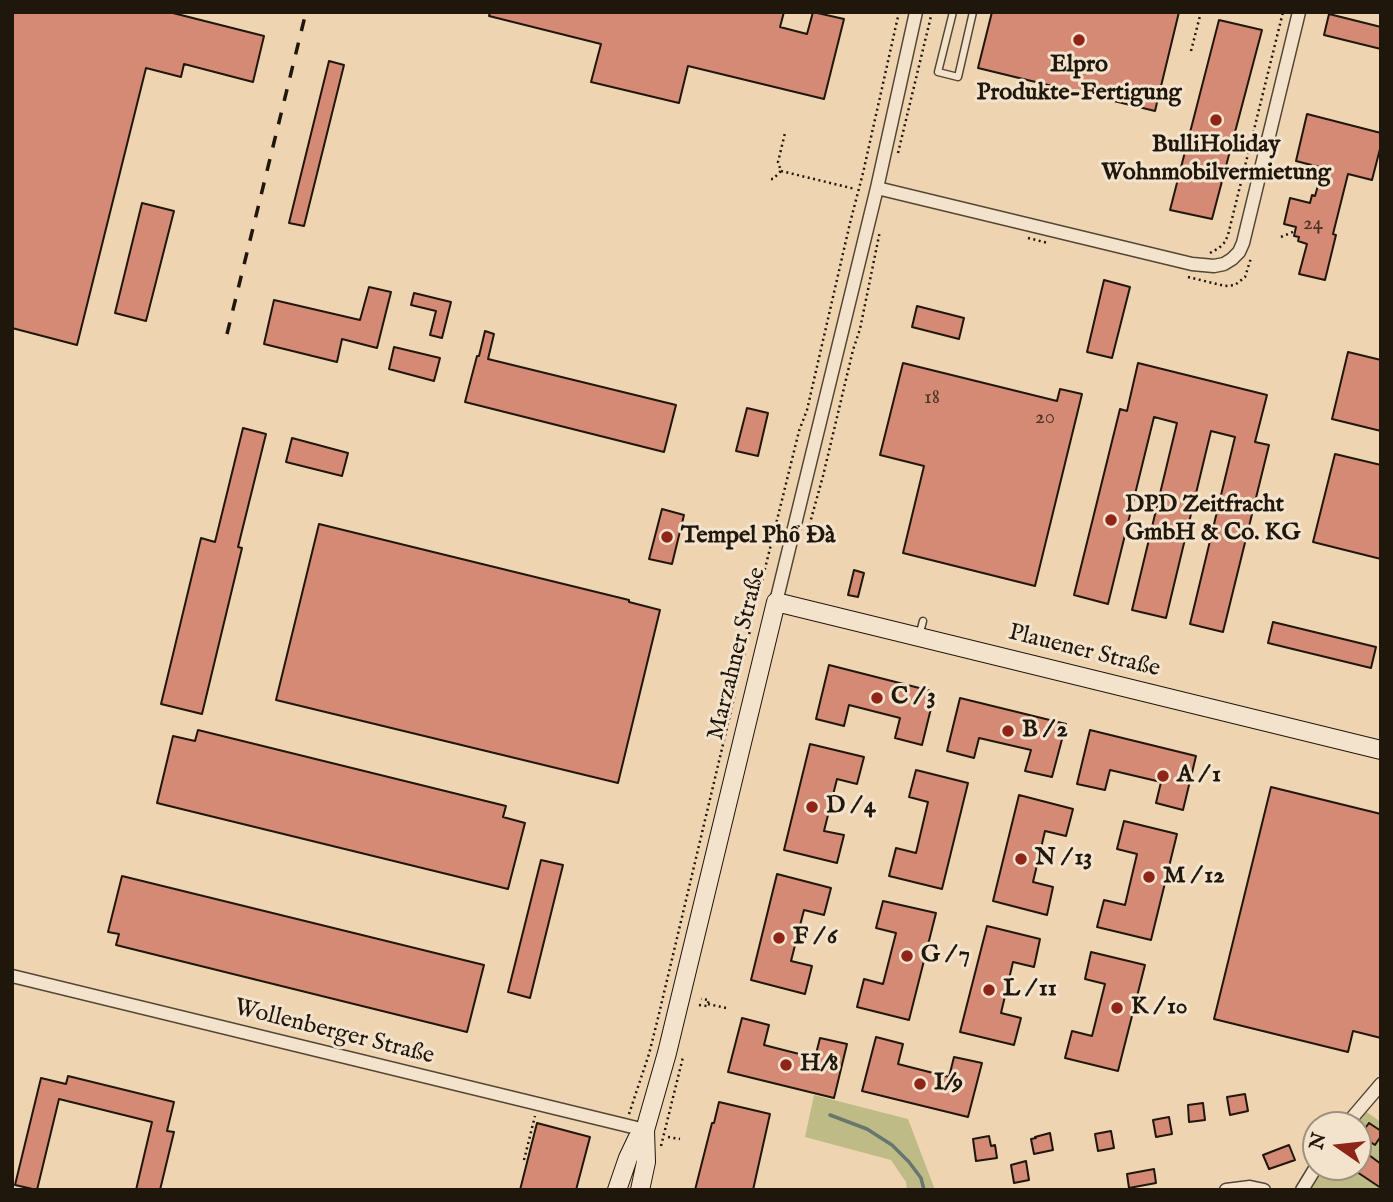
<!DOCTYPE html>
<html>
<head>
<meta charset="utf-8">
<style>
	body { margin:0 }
	#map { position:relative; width:1393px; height:1202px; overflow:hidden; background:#eed4b0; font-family:"IM FELL English",serif }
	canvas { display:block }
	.frame { position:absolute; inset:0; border:14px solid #1f160c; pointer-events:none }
	.north { position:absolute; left:1302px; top:1111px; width:70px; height:70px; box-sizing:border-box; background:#f4e3cc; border:2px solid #9f917f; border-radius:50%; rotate:284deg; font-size:19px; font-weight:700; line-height:28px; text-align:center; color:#1f160c }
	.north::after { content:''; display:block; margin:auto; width:24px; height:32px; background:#8f2418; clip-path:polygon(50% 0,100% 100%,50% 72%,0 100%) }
</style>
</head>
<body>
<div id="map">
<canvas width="1393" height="1202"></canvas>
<div class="frame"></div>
<div class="north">N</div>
</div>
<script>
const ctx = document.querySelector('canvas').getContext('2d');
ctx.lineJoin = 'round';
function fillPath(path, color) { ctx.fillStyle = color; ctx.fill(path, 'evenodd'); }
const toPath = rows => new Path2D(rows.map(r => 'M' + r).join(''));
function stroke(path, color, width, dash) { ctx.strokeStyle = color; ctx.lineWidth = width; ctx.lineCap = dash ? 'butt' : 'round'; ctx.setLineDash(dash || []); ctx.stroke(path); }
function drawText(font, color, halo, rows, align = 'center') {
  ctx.font = font + ' "IM FELL English",serif'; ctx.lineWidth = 6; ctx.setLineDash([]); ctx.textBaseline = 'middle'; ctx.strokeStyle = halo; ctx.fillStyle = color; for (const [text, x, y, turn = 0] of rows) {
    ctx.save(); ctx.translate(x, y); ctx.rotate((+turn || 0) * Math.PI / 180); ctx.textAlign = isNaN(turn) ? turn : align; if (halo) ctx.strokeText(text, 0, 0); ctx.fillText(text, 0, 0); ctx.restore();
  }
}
fillPath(toPath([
	[814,1095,908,1119,935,1190,907,1190,906,1182,891,1160,805,1137],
	[1365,1111,1381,1122,1381,1190,1311,1190,1325,1167,1358,1167,1358,1125,1354,1125]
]), '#bebb87');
stroke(toPath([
	[830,1115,867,1129,892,1145,909,1162,921,1178,924,1190]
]), '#68776e', 3.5);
const building = toPath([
	[12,12,169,12,264,36,253,82,184,64,181,77,146,68,77,345,12,328,12,12],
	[490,12,784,12,780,27,807,34,813,12,844,19,824,99,688,66,679,103,591,82,601,44,489,16,490,12],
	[992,12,1179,12,1155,111,978,68,992,12],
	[1329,14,1381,27,1381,49,1324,35,1329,14],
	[1219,20,1262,30,1212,219,1170,210,1219,20],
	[329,61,344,65,304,226,289,223,329,61],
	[1307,114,1381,133,1381,145,1372,180,1348,174,1333,234,1336,235,1325,280,1299,274,1307,244,1298,241,1299,237,1294,236,1296,227,1284,224,1290,198,1310,203,1312,195,1315,196,1323,168,1296,161,1307,114],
	[142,203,174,211,146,321,115,313,142,203],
	[1104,280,1130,287,1112,358,1087,352,1104,280],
	[369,287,391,292,377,348,342,339,337,362,264,344,274,300,360,320,369,287],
	[414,293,451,302,442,338,430,335,436,311,411,305,414,293],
	[917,306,964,318,959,339,912,327,917,306],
	[485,331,494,334,488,359,676,405,664,452,465,402,477,356,479,356,485,331],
	[394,347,440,358,434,381,389,369,394,347],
	[1348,352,1381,360,1381,431,1332,419,1348,352],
	[903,363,1057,401,1060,389,1082,394,1035,586,903,553,924,466,880,455,903,363],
	[1138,363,1267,395,1255,442,1269,445,1223,632,1190,624,1235,437,1211,431,1166,618,1132,610,1177,423,1154,417,1108,604,1074,595,1120,409,1127,411,1138,363],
	[747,408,768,413,758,456,736,451,747,408],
	[243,428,266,434,238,547,242,548,202,714,161,704,201,538,215,542,243,428],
	[292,438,348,453,342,476,286,462,292,438],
	[1335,454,1381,465,1381,559,1313,542,1335,454],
	[662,509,684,515,672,564,649,559,662,509],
	[319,524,629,600,629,602,660,610,618,783,276,700,319,524],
	[854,570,864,573,858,597,848,595,854,570],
	[1273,622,1376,647,1371,668,1268,643,1273,622],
	[829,665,935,692,922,745,895,738,900,718,849,705,844,726,816,719,829,665],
	[960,698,1066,724,1052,777,1025,771,1031,750,979,738,974,758,947,751,960,698],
	[198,730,506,806,503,817,525,823,508,889,157,803,173,736,195,741,198,730],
	[1090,730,1196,756,1183,810,1156,803,1161,782,1110,770,1105,790,1077,784,1090,730],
	[810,744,864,757,857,784,837,779,824,831,844,835,837,863,784,850,810,744],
	[916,770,968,783,942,889,889,876,896,848,916,853,928,802,909,797,916,770],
	[1271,787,1381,814,1381,1038,1353,1031,1348,1052,1214,1019,1271,787],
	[1019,795,1073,809,1066,836,1045,831,1033,882,1053,887,1047,915,993,901,1019,795],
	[1124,821,1177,834,1151,940,1097,927,1104,900,1125,905,1137,854,1117,849,1124,821],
	[541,860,563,865,530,998,508,992,541,860],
	[777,874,831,888,824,915,804,910,791,961,812,966,805,994,751,980,777,874],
	[122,876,484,965,467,1032,116,945,119,934,108,932,122,876],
	[883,901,936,913,909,1020,857,1007,864,979,883,984,896,933,876,928,883,901],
	[987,926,1040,939,1034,967,1013,962,1001,1013,1021,1018,1014,1045,960,1032,987,926],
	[1091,952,1145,965,1118,1071,1065,1058,1072,1031,1092,1036,1105,984,1085,979,1091,952],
	[742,1018,769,1025,764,1045,815,1058,820,1038,847,1044,834,1098,728,1072,742,1018],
	[876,1037,903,1044,898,1064,949,1077,954,1057,982,1063,968,1117,862,1091,876,1037],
	[68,1076,174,1102,167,1131,174,1132,160,1190,136,1190,152,1122,59,1099,37,1190,15,1185,41,1078,66,1084,68,1076],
	[1245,1094,1248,1111,1230,1115,1227,1097,1245,1094],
	[719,1102,770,1114,753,1190,695,1190,712,1123,714,1123,719,1102],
	[1203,1103,1205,1120,1189,1122,1188,1105,1203,1103],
	[1169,1117,1172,1134,1156,1137,1153,1120,1169,1117],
	[537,1123,590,1137,576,1190,520,1190,537,1123],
	[1369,1123,1381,1131,1381,1136,1375,1145,1360,1135,1369,1123],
	[1111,1131,1114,1148,1098,1151,1095,1134,1111,1131],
	[1050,1133,1053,1150,1034,1154,1031,1139,1036,1138,1035,1137,1050,1133],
	[989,1136,991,1146,995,1145,997,1158,976,1161,973,1139,989,1136],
	[1289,1145,1295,1160,1269,1169,1263,1155,1289,1145],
	[1369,1155,1381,1164,1381,1188,1357,1172,1369,1155],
	[1026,1161,1029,1180,1014,1183,1011,1165,1026,1161],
	[1154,1169,1156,1183,1129,1188,1127,1174,1154,1169]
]);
fillPath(building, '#d58a75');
stroke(building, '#1f160c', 2);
const lane = toPath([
	[953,12,938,72,958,77,973,12],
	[919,636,923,621]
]);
const street = toPath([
	[877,188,1192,264,1214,266,1224,264,1232,259,1239,252,1243,243,1299,12],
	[776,602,877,188,916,12],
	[12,976,645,1130],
	[1346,1125,1381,1084],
	[1226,1190,1250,1187,1264,1190],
	[1302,1190,1316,1167]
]);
const secondary = toPath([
	[617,1190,628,1158,637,1139,645,1130],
	[640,1190,646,1162,645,1130,667,1053,776,602,1381,750]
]);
stroke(lane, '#534635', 9);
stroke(street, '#534635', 15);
stroke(secondary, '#1f160c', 20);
stroke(toPath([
	[1191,51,1201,12],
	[898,153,932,12],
	[781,171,855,189],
	[771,179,773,179,781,171,778,162,785,133],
	[1281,237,1295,231],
	[1028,238,1048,243],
	[1210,253,1219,248,1225,242,1228,235,1283,12],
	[1188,277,1225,286,1235,285,1245,277,1251,258],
	[808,530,823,476,853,350,860,329,880,231],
	[708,1004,726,1008],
	[699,1005,707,1006,709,1000,701,999],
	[629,1114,649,1054,658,1018,758,597,799,431,807,410,850,223,863,173,899,12],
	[668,1137,680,1139],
	[661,1146,683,1057],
	[524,1160,535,1116]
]), '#1f160c', 2.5, [2, 3.5]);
stroke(lane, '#f4e3cc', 6);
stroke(street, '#f4e3cc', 12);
stroke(secondary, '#f4e3cc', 18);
stroke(toPath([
	[227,334,306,12]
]), '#1f160c', 3.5, [12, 12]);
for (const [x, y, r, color] of [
	[1079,40,7,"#8f2418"],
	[1216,120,7,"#8f2418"],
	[1111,520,7,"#8f2418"],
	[667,537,7,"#8f2418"],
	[877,698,7,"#8f2418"],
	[1008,731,7,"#8f2418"],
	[1163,776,7,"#8f2418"],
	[812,807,7,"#8f2418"],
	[1021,859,7,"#8f2418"],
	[1149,877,7,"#8f2418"],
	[779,938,7,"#8f2418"],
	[907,956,7,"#8f2418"],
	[989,990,7,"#8f2418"],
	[1117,1008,7,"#8f2418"],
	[786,1065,7,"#8f2418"],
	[920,1084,7,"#8f2418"]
]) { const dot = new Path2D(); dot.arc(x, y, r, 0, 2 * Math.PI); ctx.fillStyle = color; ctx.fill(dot); stroke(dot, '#f4e3cc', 2.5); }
drawText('21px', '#4c3326', null, [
	["24",1313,225],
	["18",932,399],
	["20",1045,419]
]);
drawText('bold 24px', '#1f160c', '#f4e3cc', [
	["Elpro",1079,66,"center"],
	["Produkte-Fertigung",1079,94,"center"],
	["BulliHoliday",1216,146,"center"],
	["Wohnmobilvermietung",1216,174,"center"],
	["DPD Zeitfracht",1125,506],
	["GmbH & Co. KG",1125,534],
	["Tempel Phổ Đà",681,537],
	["C / 3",891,698],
	["B / 2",1022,731],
	["A / 1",1177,776],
	["D / 4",826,807],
	["N / 13",1035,859],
	["M / 12",1163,877],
	["F / 6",793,938],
	["G / 7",921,956],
	["L / 11",1003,990],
	["K / 10",1131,1008],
	["H/8",800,1065],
	["I/9",934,1084]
], 'left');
drawText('24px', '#1f160c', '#f4e3cc', [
	["Plauener Straße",1084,652,14],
	["Marzahner Straße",738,654,-76],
	["Wollenberger Straße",334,1033,14]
]);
</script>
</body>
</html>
